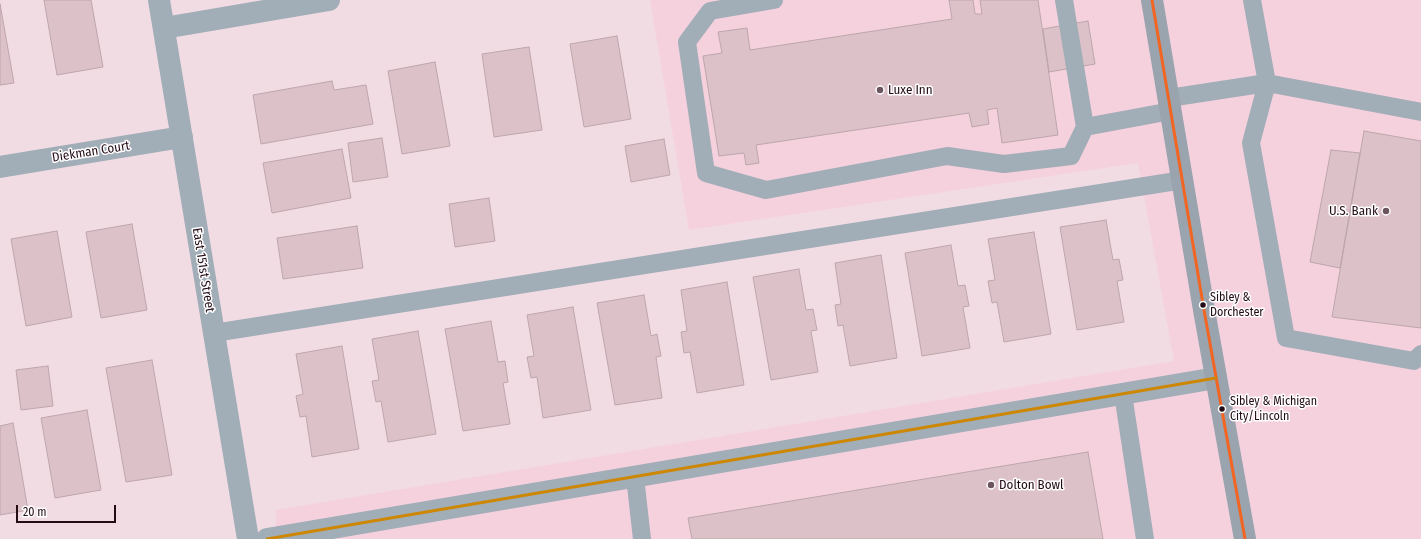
<!DOCTYPE html>
<html>
<head>
<meta charset="utf-8">
<style>
	body { margin:0 }
	#map { position:relative; width:1421px; height:539px; overflow:hidden; background:#f2dce4; font-family:"Fira Sans Condensed",sans-serif }
	canvas { display:block }
	.scale { position:absolute; left:16px; top:505px; width:100px; height:18px; box-sizing:border-box; border:2px solid #240c17; border-top:0; padding-left:5px; font-size:12px; line-height:14px; white-space:nowrap; color:#240c17; -webkit-text-stroke:3px #fff; paint-order:stroke }
</style>
</head>
<body>
<div id="map">
<canvas width="1421" height="539"></canvas>
<div class="scale">20 m</div>
</div>
<script>
const ctx = document.querySelector('canvas').getContext('2d');
ctx.lineJoin = 'round';
function fillPath(path, color) { ctx.fillStyle = color; ctx.fill(path, 'evenodd'); }
const toPath = rows => new Path2D(rows.map(r => 'M' + r).join(''));
function stroke(path, color, width, dash) { ctx.strokeStyle = color; ctx.lineWidth = width; ctx.lineCap = dash ? 'butt' : 'round'; ctx.setLineDash(dash || []); ctx.stroke(path); }
function drawText(font, color, halo, rows, align = 'center') {
  ctx.font = font + ' "Fira Sans Condensed",sans-serif'; ctx.lineWidth = 3; ctx.setLineDash([]); ctx.textBaseline = 'middle'; ctx.strokeStyle = halo; ctx.fillStyle = color; for (const [text, x, y, turn = 0] of rows) {
    ctx.save(); ctx.translate(x, y); ctx.rotate((+turn || 0) * Math.PI / 180); ctx.textAlign = isNaN(turn) ? turn : align; if (halo) ctx.strokeText(text, 0, 0); ctx.fillText(text, 0, 0); ctx.restore();
  }
}
fillPath(toPath([
	[650,0,1421,0,1421,539,276,539,276,510,1174,361,1138,163,689,230]
]), '#f5d1de');
const building = toPath([
	[44,0,91,0,103,67,57,75,44,0],
	[949,0,973,0,975,14,982,14,980,0,1038,0,1058,135,1002,143,997,108,987,110,989,124,972,127,969,113,756,145,759,163,746,165,744,153,719,156,703,56,722,53,718,32,747,28,750,50,952,19,949,0],
	[0,4,14,83,0,85,0,4],
	[1088,21,1095,64,1049,72,1043,29,1088,21],
	[617,36,631,119,584,127,570,44,617,36],
	[529,47,542,130,494,137,482,54,529,47],
	[435,62,450,146,402,154,388,71,435,62],
	[332,81,334,90,366,85,373,124,261,144,253,95,332,81],
	[1364,131,1421,141,1421,328,1332,317,1364,131],
	[382,138,388,177,353,182,348,143,382,138],
	[664,139,670,175,631,182,625,146,664,139],
	[342,149,351,198,272,213,263,163,342,149],
	[1331,150,1360,153,1340,268,1310,262,1331,150],
	[489,198,495,241,455,247,449,204,489,198],
	[1106,220,1113,260,1119,259,1123,280,1117,281,1124,322,1077,330,1060,227,1106,220],
	[132,224,147,310,101,318,86,232,132,224],
	[357,226,363,268,283,279,277,238,357,226],
	[57,231,72,317,26,326,11,239,57,231],
	[1034,232,1051,334,1004,342,997,302,992,303,988,281,995,280,988,239,1034,232],
	[951,245,958,286,965,285,969,306,963,307,970,348,922,356,905,253,951,245],
	[881,255,897,358,850,366,843,325,838,326,835,305,841,304,835,263,881,255],
	[799,269,806,310,813,309,817,330,811,331,818,372,771,380,753,277,799,269],
	[727,282,744,385,697,393,690,352,684,353,681,332,687,331,681,290,727,282],
	[644,295,651,336,657,334,661,356,656,357,662,398,615,405,597,303,644,295],
	[573,307,591,410,543,418,537,377,531,378,527,357,534,356,527,315,573,307],
	[491,321,498,362,505,361,508,382,503,383,510,424,463,431,445,329,491,321],
	[418,331,436,434,388,442,381,401,376,402,372,381,379,380,372,339,418,331],
	[342,346,359,449,312,457,306,416,300,417,296,396,303,394,296,354,342,346],
	[152,360,172,475,126,482,106,368,152,360],
	[48,366,53,406,21,410,16,370,48,366],
	[87,410,101,490,55,498,41,418,87,410],
	[13,423,28,510,0,515,0,426,13,423],
	[1088,452,1103,539,692,539,688,518,1088,452]
]);
fillPath(building, '#dcc2c8');
stroke(building, '#bda6ab', 1);
stroke(toPath([
	[774,0,710,11,687,42,706,173,766,190,947,156,1004,164,1071,156,1085,127,1064,0],
	[1252,0,1267,83,1251,143,1286,338,1414,361,1421,354],
	[1169,98,1267,83,1421,112],
	[1085,127,1171,111],
	[214,333,1183,180],
	[1123,394,1145,539],
	[635,477,642,539]
]), '#a1adb7', 18);
stroke(toPath([
	[159,0,248,539],
	[164,28,329,0],
	[0,167,182,137],
	[267,539,1216,378]
]), '#a1adb7', 22);
stroke(toPath([
	[1152,0,1204,310,1245,539]
]), '#99a4ae', 22);
stroke(toPath([
	[1152,0,1204,310,1245,539]
]), '#f26522', 3);
stroke(toPath([
	[267,539,1216,378]
]), '#cd8705', 3);
for (const [x, y, r, color] of [
	[880,90,4,"#6c555f"],
	[1386,211,4,"#6c555f"],
	[1203,305,3.5,"#240c17"],
	[1222,409,3.5,"#240c17"],
	[991,485,4,"#6c555f"]
]) { const dot = new Path2D(); dot.arc(x, y, r, 0, 2 * Math.PI); ctx.fillStyle = color; ctx.fill(dot); stroke(dot, '#fff', 1.5); }
drawText('12px', '#240c17', '#fff', [
	["Sibley &",1210,298],
	["Dorchester",1210,313],
	["Sibley & Michigan",1230,402],
	["City/Lincoln",1230,417]
], 'left');
drawText('13px', '#240c17', '#fff', [
	["Luxe Inn",888,90],
	["U.S. Bank",1378,211,"right"],
	["Dolton Bowl",999,485]
], 'left');
drawText('13px', '#240c17', '#fff', [
	["Diekman Court",91,152,-9],
	["East 151st Street",203,270,81]
]);
</script>
</body>
</html>
